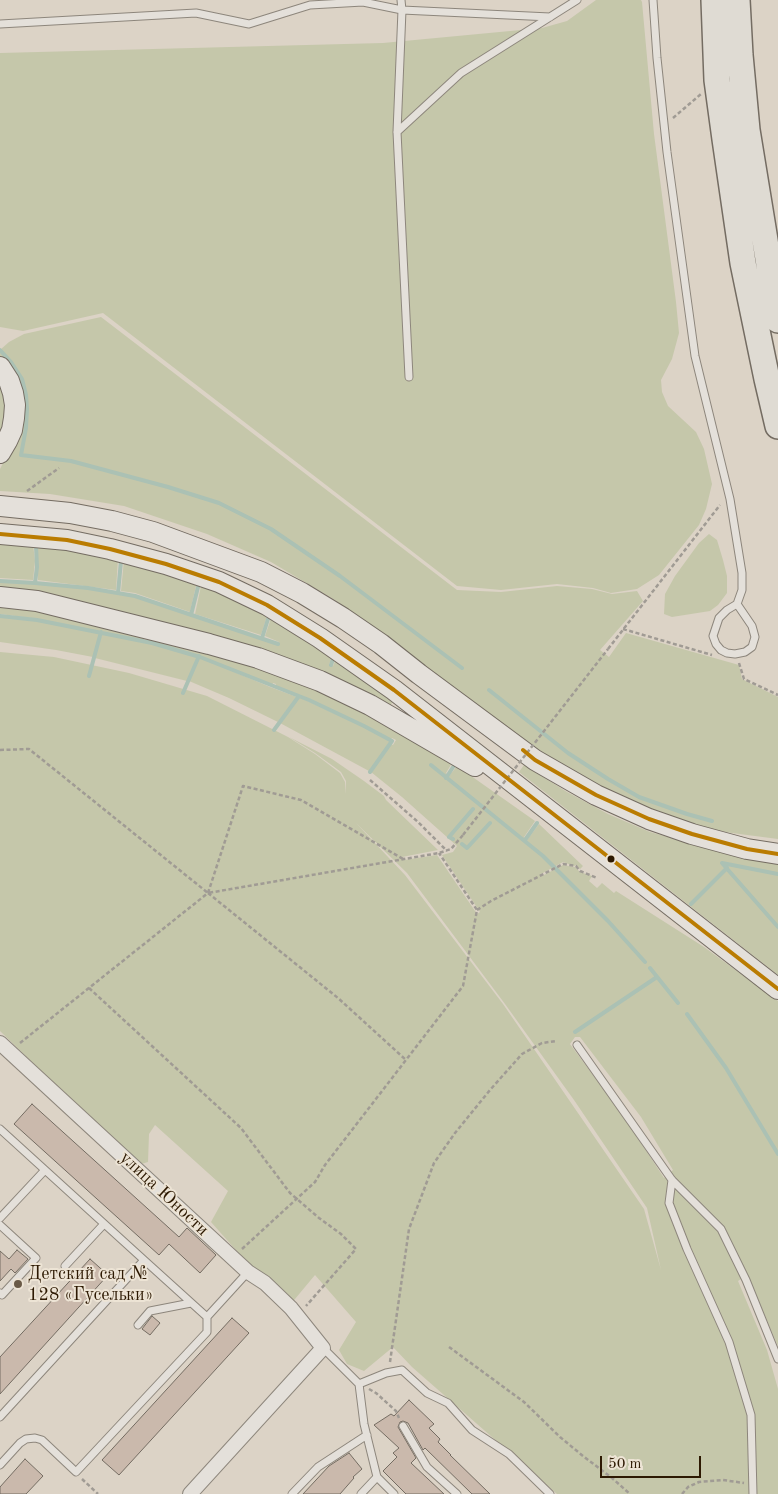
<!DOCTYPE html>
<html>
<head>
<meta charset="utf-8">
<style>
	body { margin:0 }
	#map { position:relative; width:778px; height:1494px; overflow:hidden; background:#dcd3c6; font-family:"Old Standard TT",serif }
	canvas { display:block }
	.scale { position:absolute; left:600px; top:1456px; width:101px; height:22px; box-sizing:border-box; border:2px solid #2d1902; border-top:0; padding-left:6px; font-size:15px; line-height:18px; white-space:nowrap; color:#2d1902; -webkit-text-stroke:4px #ede4d5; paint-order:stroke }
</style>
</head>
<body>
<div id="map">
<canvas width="778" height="1494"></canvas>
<div class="scale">50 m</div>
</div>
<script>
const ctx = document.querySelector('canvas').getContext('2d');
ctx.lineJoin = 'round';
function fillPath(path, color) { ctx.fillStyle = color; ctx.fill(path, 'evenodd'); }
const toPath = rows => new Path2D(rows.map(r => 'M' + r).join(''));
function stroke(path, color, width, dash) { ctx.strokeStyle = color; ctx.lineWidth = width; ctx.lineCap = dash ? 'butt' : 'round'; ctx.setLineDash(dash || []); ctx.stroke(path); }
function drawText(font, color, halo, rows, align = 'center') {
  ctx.font = font + ' "Old Standard TT",serif'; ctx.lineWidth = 4; ctx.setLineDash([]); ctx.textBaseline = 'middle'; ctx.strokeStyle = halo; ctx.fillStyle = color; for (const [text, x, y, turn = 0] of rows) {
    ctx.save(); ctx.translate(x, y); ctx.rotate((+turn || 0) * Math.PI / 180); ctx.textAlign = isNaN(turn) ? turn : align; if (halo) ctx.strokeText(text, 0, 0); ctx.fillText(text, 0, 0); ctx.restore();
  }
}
fillPath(toPath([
	[596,0,641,0,642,2,654,134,676,302,679,333,672,359,661,380,662,392,668,406,696,432,704,449,712,484,706,509,699,525,659,575,637,589,611,593,593,588,557,584,501,590,457,586,103,313,23,331,0,327,0,53,383,43,542,28,567,21],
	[101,317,457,590,501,592,557,586,592,589,612,594,637,591,643,601,600,650,609,657,626,633,739,665,742,679,778,697,778,839,732,833,708,829,665,815,622,798,581,777,525,741,335,600,271,562,207,534,124,506,50,494,0,491,0,469,12,445,0,358,0,350,9,342,24,334],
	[0,378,8,402,0,442],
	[709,534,717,540,723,560,727,576,727,593,718,605,710,611,672,617,664,614,665,594,675,576,699,543],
	[0,541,33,544,35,561,33,580,0,578],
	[38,544,118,558,116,590,38,580],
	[124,560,195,583,196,586,190,612,135,593,121,591],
	[0,582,35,583,88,589,135,597,279,645,279,642,265,636,271,618,332,656,329,665,333,666,336,659,391,699,392,702,391,705,388,707,0,590],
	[201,586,239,601,267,616,261,635,195,614],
	[0,605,26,608,146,634,144,640,39,619,0,614],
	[0,617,36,621,100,633,93,657,56,650,0,642],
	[102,634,151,644,198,657,187,681,95,658],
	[150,635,221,653,350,703,452,763,446,773,449,776,457,766,535,821,524,837,527,840,539,824,583,866,580,869,576,865,574,866,563,862,541,874,542,876,563,865,575,867,580,872,592,876,589,881,597,888,602,883,614,893,616,891,704,947,778,1001,778,1346,747,1275,738,1281,767,1350,778,1389,778,1494,557,1494,412,1367,393,1347,364,1371,347,1364,339,1350,356,1322,315,1275,290,1305,243,1258,211,1222,228,1191,155,1125,149,1134,148,1162,138,1165,0,1031,0,652,54,657,129,673,207,696,288,737,315,754,340,773,345,782,346,794,346,781,341,772,315,753,289,737,332,759,364,781,384,796,386,800,438,850,402,857,404,860,437,855,477,914,480,912,442,855,453,852,457,846,402,797,371,772,391,744,393,745,396,740,392,738,391,739,309,699,276,686,276,684,273,683,272,685,200,656,148,641],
	[356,823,407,873,505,1004,574,1100,647,1208,661,1270,644,1209,503,1004,405,875],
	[575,1037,580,1037,641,1117,673,1170,664,1178,624,1117,570,1044],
	[199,657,270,687,297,697,278,722,229,698,189,681],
	[299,697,364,727,390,741,389,744,369,771,280,723],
	[524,765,567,792,608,814,650,832,690,843,778,863,778,975,519,772]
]), '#c5c7aa');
stroke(toPath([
	[0,350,11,362,22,379,26,395,27,409,26,428,21,455,71,461,168,487,219,503,271,529,340,576,462,668],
	[0,581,35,583,88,588,135,596,278,644],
	[35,583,37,567,36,546],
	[118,593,121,561],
	[191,615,198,587],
	[0,616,37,620,152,643,200,657,309,700,364,726,392,741,370,772],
	[262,638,268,619],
	[331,665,334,656],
	[89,676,101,632],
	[489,690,568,753,608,779,639,797,687,814,712,821],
	[183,693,199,656],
	[274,730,299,696],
	[431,765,543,856,608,921,645,962],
	[446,778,455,764],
	[453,839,449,837,473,809],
	[525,840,537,823],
	[462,844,467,848,490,823],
	[778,874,722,863,778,927],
	[691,904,727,868],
	[650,968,678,1003],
	[687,1014,726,1068,778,1154],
	[575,1032,657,977]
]), '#abc1b4', 4);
const building = toPath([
	[32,1104,179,1237,187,1228,216,1255,200,1273,169,1244,159,1255,14,1124,32,1104],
	[17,1250,28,1259,15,1273,11,1269,0,1281,0,1251,9,1259,17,1250],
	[90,1259,108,1275,0,1394,0,1357,90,1259],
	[152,1316,160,1323,150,1335,142,1329,152,1316],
	[232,1318,249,1333,119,1475,102,1460,232,1318],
	[409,1400,434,1424,429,1428,440,1439,438,1442,451,1455,450,1455,490,1494,472,1494,425,1448,423,1450,408,1423,403,1421,400,1422,398,1427,416,1458,411,1463,444,1494,406,1494,383,1471,397,1457,393,1453,399,1448,374,1425,391,1414,394,1416,409,1400],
	[349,1453,362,1469,353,1477,354,1478,340,1494,303,1494,329,1466,349,1453],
	[25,1459,43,1476,26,1494,0,1494,0,1487,25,1459]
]);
fillPath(building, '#cab9ac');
stroke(building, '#746c62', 1);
const lane = toPath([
	[401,0,402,10,397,132,409,377],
	[653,0,657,58,667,152,695,356,730,499,742,573,742,590,737,604,727,610,719,618,713,636,716,644,721,650,727,653,735,654,745,652,752,647,755,637,752,626,737,604],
	[0,24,196,13,249,24,310,5,363,2,402,10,550,17],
	[397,132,461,73,577,0],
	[577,1045,672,1180,721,1229,746,1280,778,1359],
	[0,1129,144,1260,0,1417],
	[672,1180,669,1203,687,1249,729,1342,751,1415,753,1494],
	[0,1218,45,1170],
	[0,1225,36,1258,2,1295,0,1293],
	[65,1266,104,1224],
	[207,1317,248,1272],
	[138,1325,150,1311,191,1303],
	[323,1348,359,1384,386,1373,402,1370,427,1393,448,1403,472,1430,509,1454,550,1494],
	[359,1384,364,1424,377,1477,394,1494],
	[403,1426,427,1467,457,1494],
	[0,1465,20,1443,26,1439,35,1438,42,1440,76,1472,207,1332,207,1317,144,1260],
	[292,1494,318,1467,367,1435],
	[361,1494,377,1477]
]);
const street = toPath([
	[0,1043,248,1272,265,1283,291,1308,323,1348,190,1494]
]);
const secondary = toPath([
	[0,367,9,381,13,393,15,405,14,418,12,430,7,441,0,453],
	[0,506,70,513,112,521,153,532,261,572,302,593,343,618,381,644,419,674,535,760,596,795,649,819,692,834,747,849,778,854],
	[0,534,67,540,110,549,166,564,219,582,267,605,320,638,394,690,778,989],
	[0,597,37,601,209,644,258,658,320,681,370,705,475,766]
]);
const highway = toPath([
	[714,0,717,80,725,139,743,263,767,379,778,426],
	[737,0,740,55,747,130,778,320]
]);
stroke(lane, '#8d867c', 9);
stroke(street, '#8d867c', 16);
stroke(secondary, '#746c62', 22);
stroke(highway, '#746c62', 28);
stroke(toPath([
	[673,118,701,94],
	[27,491,59,468],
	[623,629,712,655],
	[608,649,720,505],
	[739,663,744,679,778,695],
	[0,750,29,749,208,893,439,853,451,849,463,835],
	[370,780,418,822,447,851],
	[208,893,338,998,406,1060],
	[477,910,491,901,563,864,576,866,580,871,597,878],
	[89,988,241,1128,290,1193,319,1218,341,1234,356,1249,306,1306],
	[20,1043,208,893,243,786,301,800,403,859],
	[242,1249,315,1182,325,1165,463,986,477,910,439,853],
	[449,1347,524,1402,560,1437,583,1456,612,1478,630,1494],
	[390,1362,409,1229,434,1163,455,1133,490,1090,522,1054,542,1043,556,1041],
	[369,1389,376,1393,396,1411,399,1418],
	[82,1479,98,1494],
	[682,1494,688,1487,699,1482,723,1480,744,1483]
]), '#a09b94', 2.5, [4, 2.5]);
stroke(lane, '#e4e0da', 7);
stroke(street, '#e4e0da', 14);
stroke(secondary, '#e4e0da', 20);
stroke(highway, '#dfdbd3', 25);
stroke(toPath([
	[463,835,608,649]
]), '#a09b94', 2.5, [4, 2.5]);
stroke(toPath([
	[0,534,67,540,110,549,166,564,219,582,267,605,320,638,394,690,778,989],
	[523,750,535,760,596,795,649,819,692,834,747,849,778,854]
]), '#ba7c01', 4);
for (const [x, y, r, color] of [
	[611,859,4.5,"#2d1902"],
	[18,1284,5,"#6a5a47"]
]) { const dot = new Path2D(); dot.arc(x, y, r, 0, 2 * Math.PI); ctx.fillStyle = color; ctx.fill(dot); stroke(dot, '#ede4d5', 2); }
drawText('18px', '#2d1902', '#ede4d5', [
	["улица Юности",164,1194,43]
]);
drawText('18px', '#2d1902', '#ede4d5', [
	["Детский сад №",28,1274],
	["128 «Гусельки»",28,1295]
], 'left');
</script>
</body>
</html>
